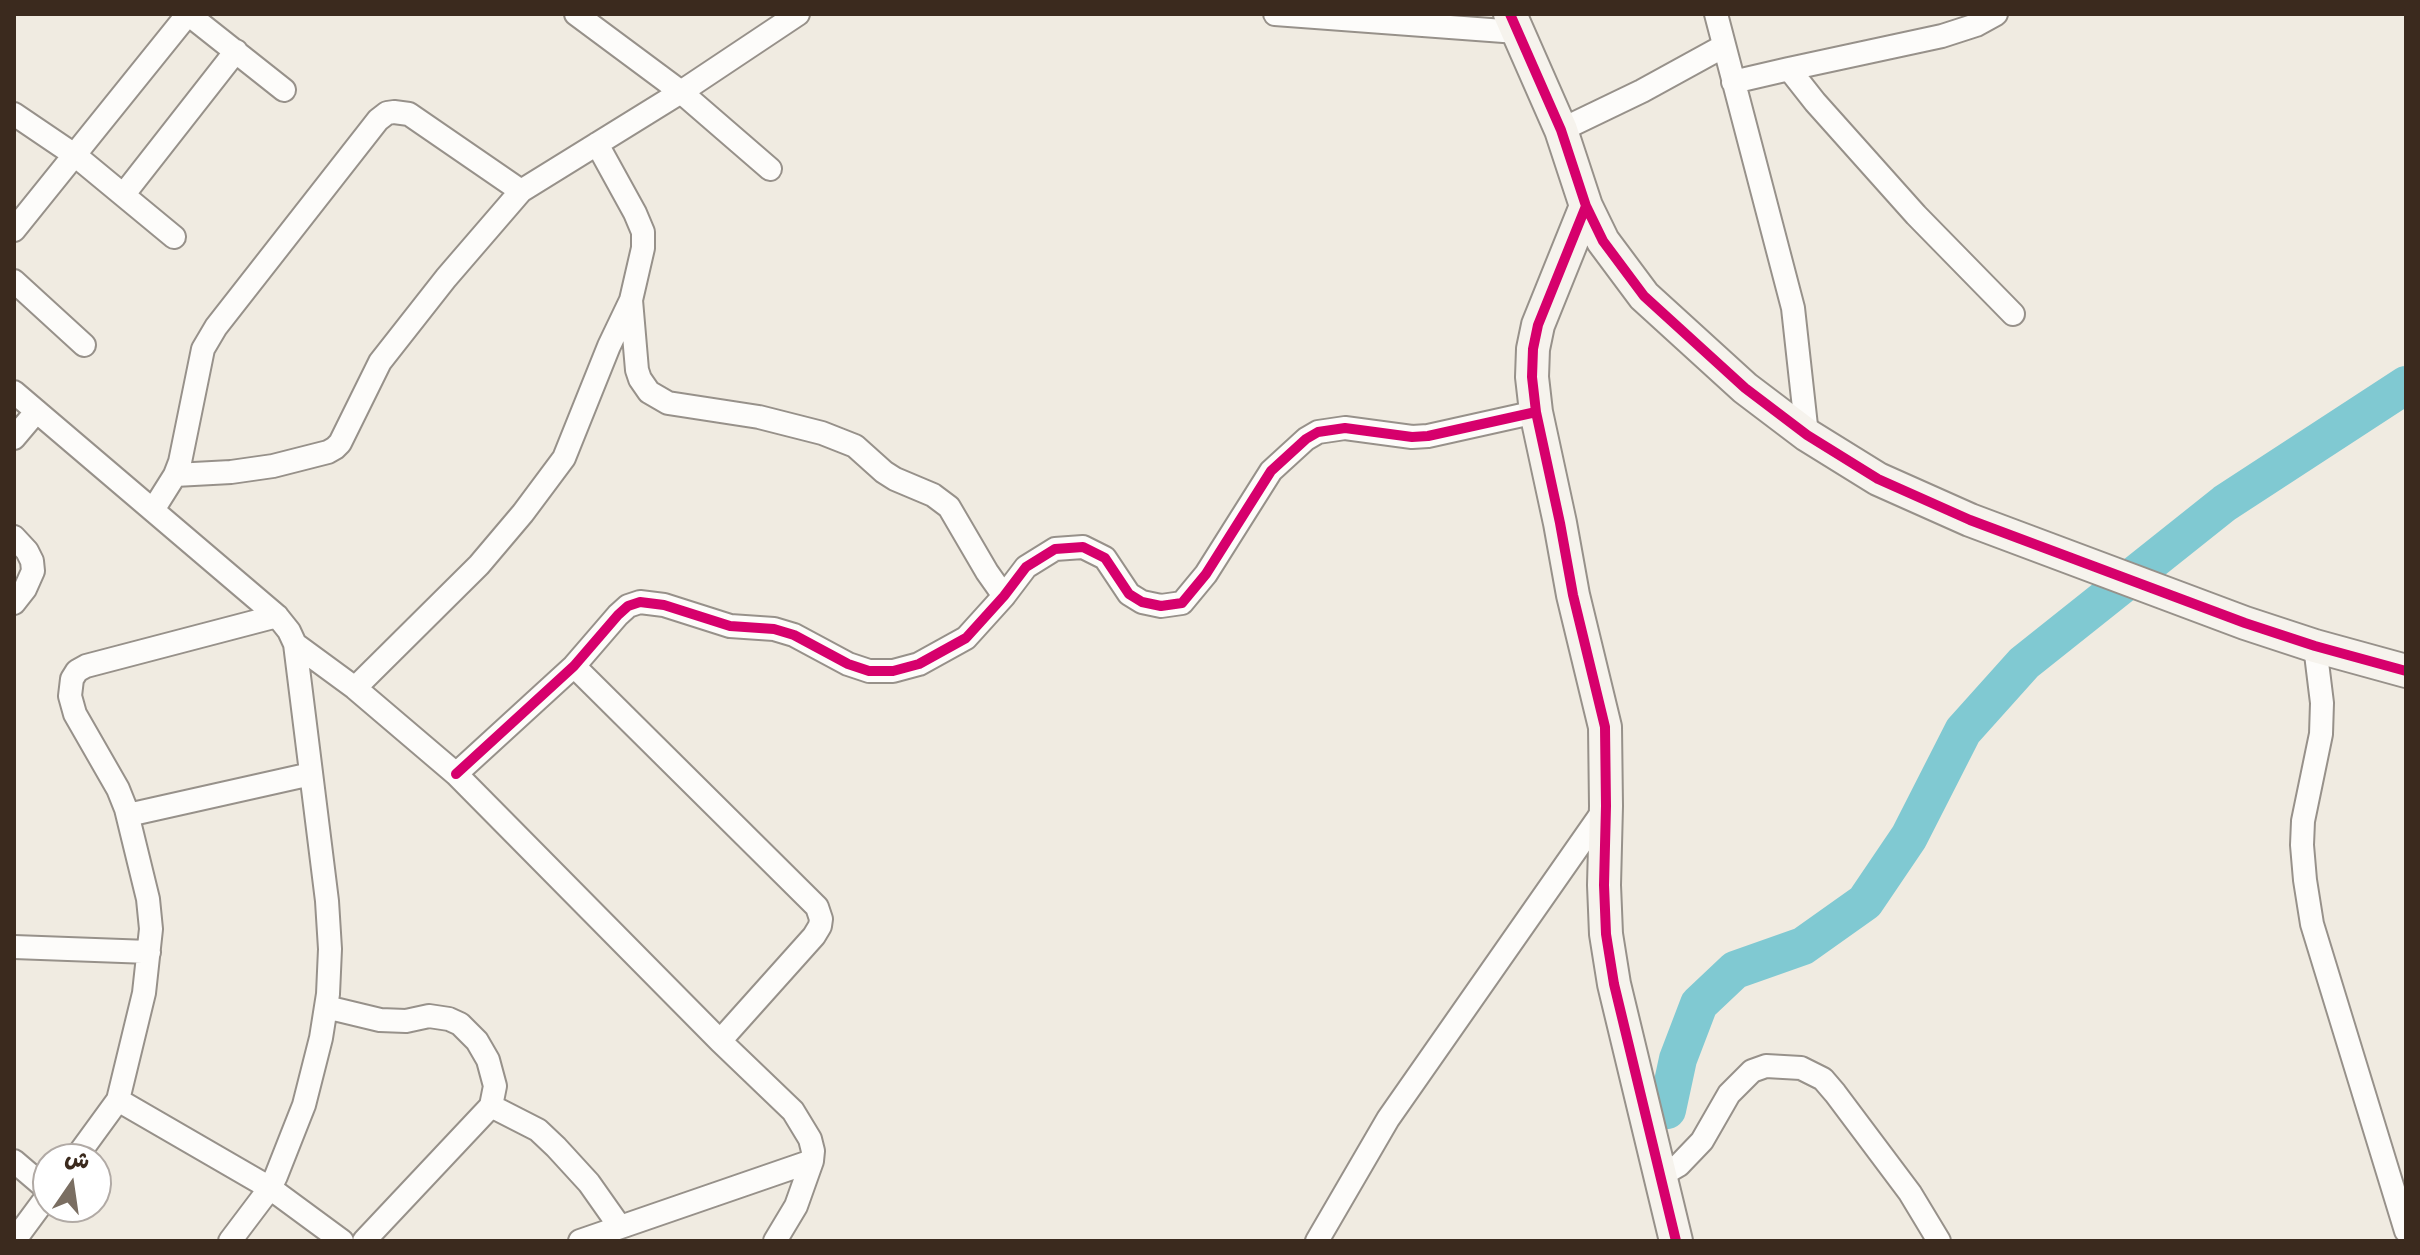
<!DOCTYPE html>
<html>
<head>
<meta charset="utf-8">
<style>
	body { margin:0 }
	#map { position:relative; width:2420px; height:1255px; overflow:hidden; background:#f0ebe1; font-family:Kalam,"Playpen Sans Arabic",sans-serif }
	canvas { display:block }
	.frame { position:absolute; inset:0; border:16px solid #3b2a1e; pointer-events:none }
	.north { position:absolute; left:32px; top:1143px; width:80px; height:80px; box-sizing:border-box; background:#fff; border:2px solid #b1aaa5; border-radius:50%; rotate:13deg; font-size:22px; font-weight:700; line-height:32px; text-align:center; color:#3b2a1e }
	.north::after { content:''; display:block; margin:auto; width:28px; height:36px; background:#7a6e62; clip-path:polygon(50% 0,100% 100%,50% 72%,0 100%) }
</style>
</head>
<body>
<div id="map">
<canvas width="2420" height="1255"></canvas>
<div class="frame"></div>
<div class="north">ش</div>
</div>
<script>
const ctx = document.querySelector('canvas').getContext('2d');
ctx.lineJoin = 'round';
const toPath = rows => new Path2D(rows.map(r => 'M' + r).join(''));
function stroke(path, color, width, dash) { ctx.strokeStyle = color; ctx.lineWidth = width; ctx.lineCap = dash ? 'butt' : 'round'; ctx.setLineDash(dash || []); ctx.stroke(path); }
stroke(toPath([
	[1667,1110,1678,1059,1699,1004,1735,970,1803,946,1865,902,1909,837,1963,731,2024,663,2225,503,2406,385]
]), '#80c9d2', 38);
const street = toPath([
	[188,14,284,90],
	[576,14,681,92,770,169],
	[1275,14,1517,32],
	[1716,14,1793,308,1807,435],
	[1789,69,1942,36,1976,25,1996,14],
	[1733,82,1789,69,1815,102,1916,215,2013,314],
	[14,114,76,156,174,237],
	[1561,130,1642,91,1724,46],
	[597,144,635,213,643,232,643,248,631,300,637,370,640,379,649,392,668,403,759,417,822,433,855,446,884,472,895,479,933,495,949,507,987,572,1004,596],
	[124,194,236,51],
	[14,230,188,14],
	[14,281,84,345],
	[14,392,277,616,289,631,295,644,327,901,330,949,328,994,321,1038,304,1105,276,1176,270,1188,230,1241],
	[14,438,36,412],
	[175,475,231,472,273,466,328,452,335,448,340,443,380,362,446,278,521,191,681,92,798,14],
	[153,510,175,475,180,462,203,349,216,327,378,120,387,113,394,112,409,114,521,191],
	[14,537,27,551,32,561,33,571,25,589,14,603],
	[295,644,355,688,456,774,720,1041,793,1111,810,1139,813,1151,812,1161,580,1241],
	[2315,646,2322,703,2321,734,2303,821,2302,845,2305,880,2312,924,2406,1231],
	[574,666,817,907,821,919,820,926,814,936,720,1041],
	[355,688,479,565,523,513,564,458,609,346,631,300],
	[456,774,574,666,618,615,628,606,640,602,664,605,730,626,774,629,794,635,848,664,869,671,893,671,919,664,966,638,1004,596,1026,567,1055,549,1083,547,1105,558,1129,594,1142,602,1161,606,1182,603,1206,574,1271,471,1306,439,1318,432,1345,428,1412,437,1428,436,1536,412],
	[128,815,311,774],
	[14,947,149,952],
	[326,1007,380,1020,406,1021,429,1016,449,1019,460,1024,477,1041,488,1060,495,1086,491,1106,364,1241],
	[118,1100,270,1188,342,1241],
	[491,1106,538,1130,556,1147,589,1183,620,1227],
	[75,1159,118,1100,144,993,151,929,148,899,126,809,118,789,75,714,70,696,72,679,77,671,86,666,277,616],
	[14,1161,48,1190],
	[1660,1176,1679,1165,1702,1141,1729,1094,1752,1071,1766,1066,1801,1068,1823,1079,1835,1093,1910,1193,1939,1241],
	[14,1241,48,1195],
	[775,1241,796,1206,812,1161],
	[1317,1241,1388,1119,1606,807]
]);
const secondary = toPath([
	[1510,14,1561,130,1586,206,1603,241,1644,296,1745,388,1807,435,1878,479,1970,520,2245,623,2315,646,2406,671],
	[1586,206,1538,325,1533,349,1532,377,1536,412,1560,523,1573,595,1605,727,1606,806,1604,885,1606,934,1614,984,1676,1241]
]);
stroke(street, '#97918a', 26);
stroke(secondary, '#97918a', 36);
stroke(street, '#fdfcfa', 22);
stroke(secondary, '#f6f3ed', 32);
stroke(toPath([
	[1510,14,1561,130,1586,206,1603,241,1644,296,1745,388,1807,435,1878,479,1970,520,2245,623,2315,646,2406,671],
	[1586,206,1538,325,1533,349,1532,377,1536,412,1560,523,1573,595,1605,727,1606,806,1604,885,1606,934,1614,984,1676,1241],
	[456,774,574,666,618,615,628,606,640,602,664,605,730,626,774,629,794,635,848,664,869,671,893,671,919,664,966,638,1004,596,1026,567,1055,549,1083,547,1105,558,1129,594,1142,602,1161,606,1182,603,1206,574,1271,471,1306,439,1318,432,1345,428,1412,437,1428,436,1536,412]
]), '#d6006c', 10);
</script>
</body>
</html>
